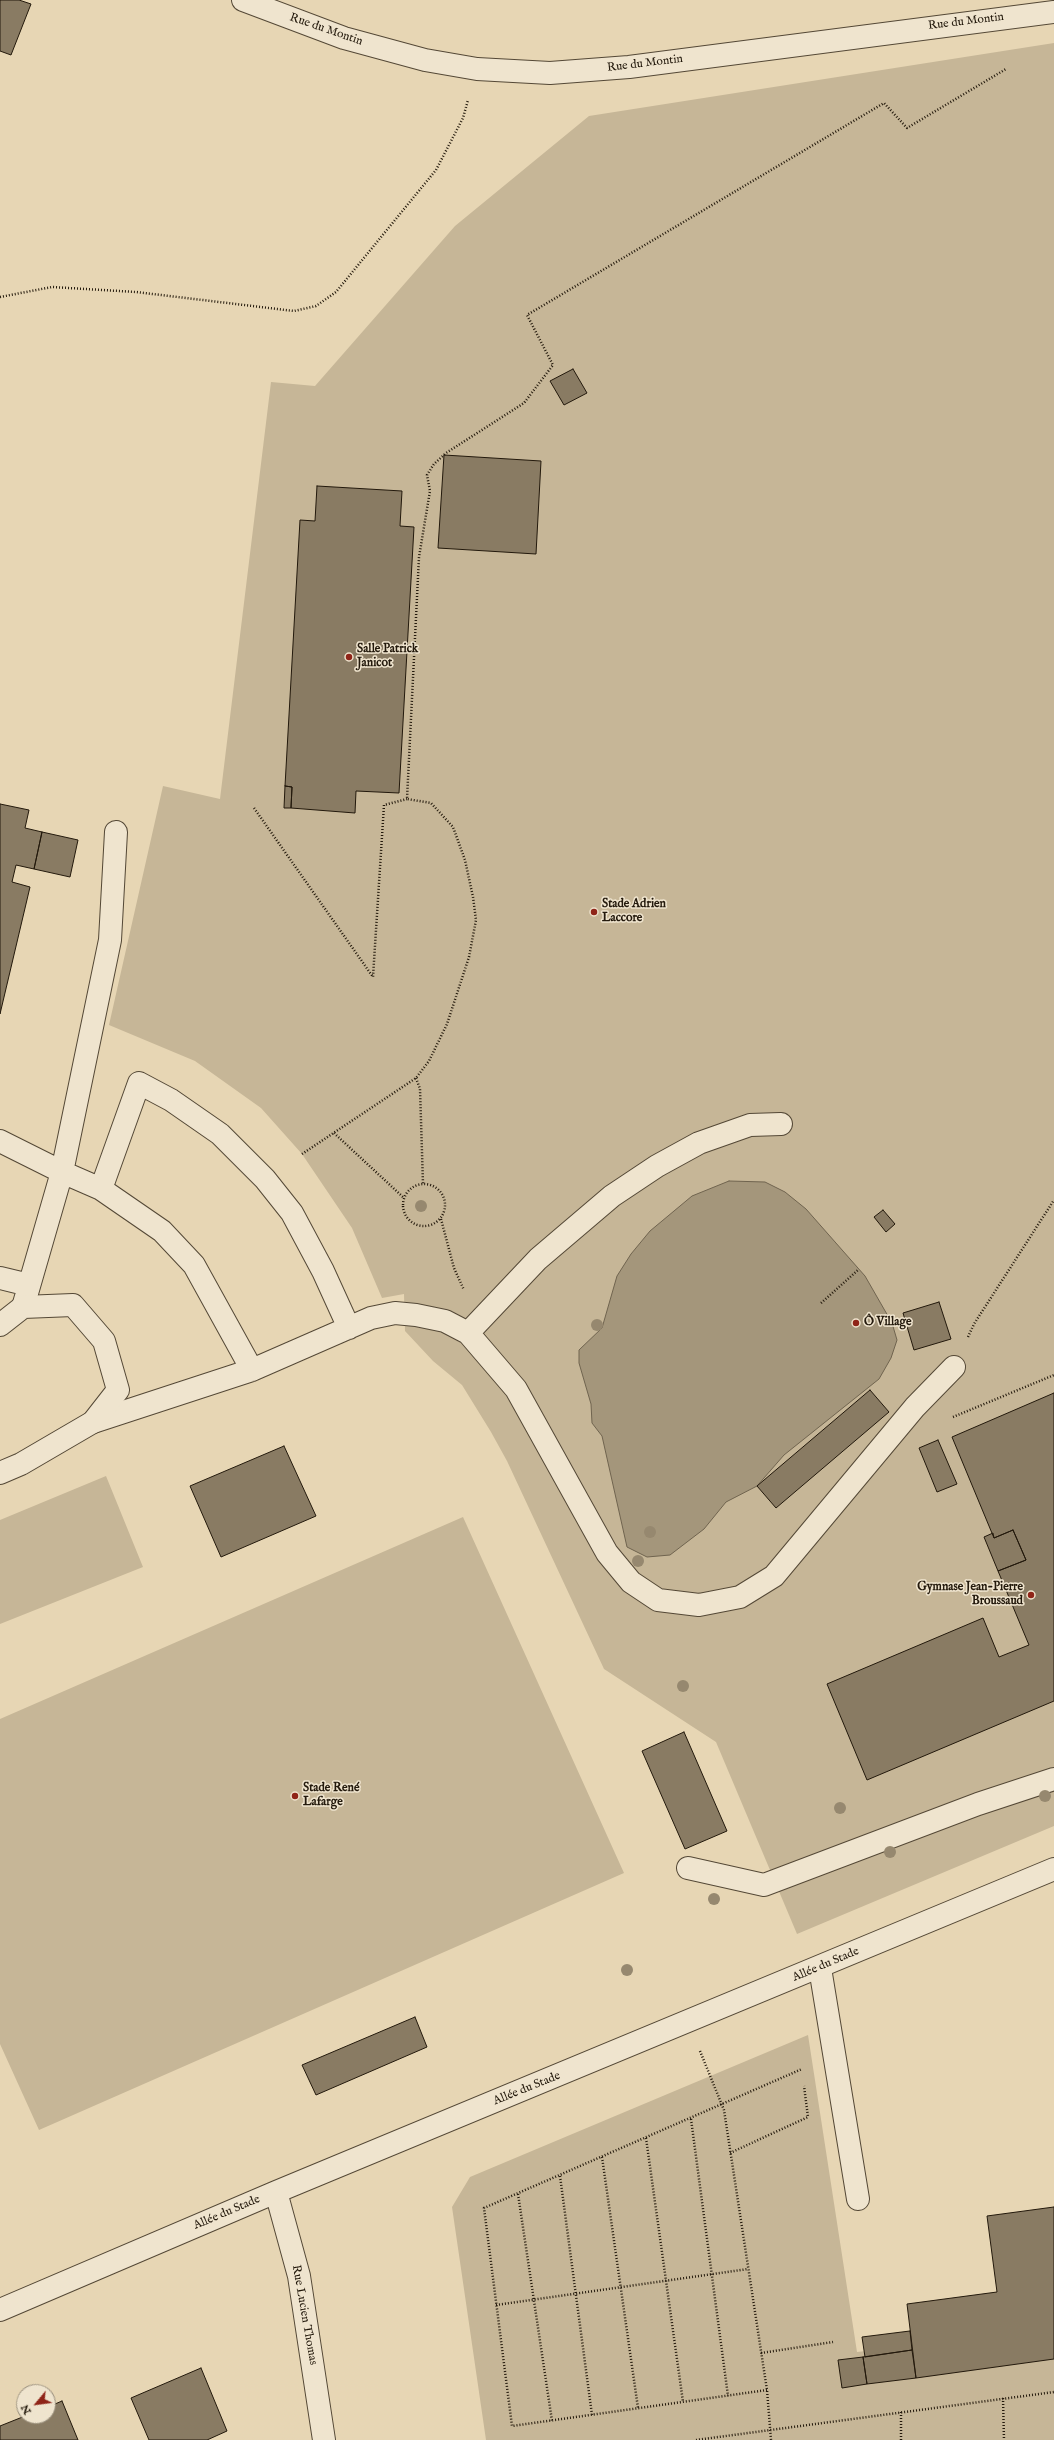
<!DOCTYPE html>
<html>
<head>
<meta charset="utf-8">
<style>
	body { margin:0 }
	#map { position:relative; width:1054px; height:2440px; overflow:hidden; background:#e7d6b4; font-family:"IM FELL English",serif }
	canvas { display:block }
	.north { position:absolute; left:16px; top:2384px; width:40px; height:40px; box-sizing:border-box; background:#efe4ce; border:1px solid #9d9380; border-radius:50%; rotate:241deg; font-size:11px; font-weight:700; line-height:16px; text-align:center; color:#23190c }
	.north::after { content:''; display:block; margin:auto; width:14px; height:18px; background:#8f2418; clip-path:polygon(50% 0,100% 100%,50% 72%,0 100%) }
</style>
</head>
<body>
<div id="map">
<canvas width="1054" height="2440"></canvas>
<div class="north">N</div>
</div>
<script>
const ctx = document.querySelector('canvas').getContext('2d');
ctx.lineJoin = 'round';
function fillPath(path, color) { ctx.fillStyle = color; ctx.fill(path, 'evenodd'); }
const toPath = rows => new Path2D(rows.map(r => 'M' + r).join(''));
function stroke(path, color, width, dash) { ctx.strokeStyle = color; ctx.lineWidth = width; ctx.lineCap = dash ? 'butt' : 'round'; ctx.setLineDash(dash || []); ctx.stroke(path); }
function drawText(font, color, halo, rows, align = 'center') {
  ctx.font = font + ' "IM FELL English",serif'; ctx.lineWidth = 3; ctx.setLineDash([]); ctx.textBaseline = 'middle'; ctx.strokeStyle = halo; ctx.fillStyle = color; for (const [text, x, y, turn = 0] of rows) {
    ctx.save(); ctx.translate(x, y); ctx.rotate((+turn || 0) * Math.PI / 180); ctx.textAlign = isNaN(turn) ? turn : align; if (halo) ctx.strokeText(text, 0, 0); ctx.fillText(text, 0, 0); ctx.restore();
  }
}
fillPath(toPath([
	[1054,43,1054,1826,797,1934,716,1742,604,1669,507,1461,491,1432,462,1385,433,1361,405,1331,404,1294,382,1298,352,1228,302,1154,261,1108,195,1061,109,1025,163,786,220,799,271,382,315,386,455,226,589,116],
	[106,1476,143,1567,0,1624,0,1520],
	[463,1517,624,1873,39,2130,0,2044,0,1719],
	[808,2035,857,2352,903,2347,911,2378,1054,2357,1054,2440,486,2440,452,2207,470,2177]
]), '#c6b697');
const water = toPath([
	[729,1181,765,1182,785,1192,806,1209,865,1276,892,1323,897,1340,891,1358,879,1379,784,1455,757,1486,726,1502,704,1529,670,1555,647,1557,627,1547,602,1436,592,1423,591,1404,579,1363,579,1350,602,1328,617,1276,631,1254,650,1231,692,1196,729,1181]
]);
fillPath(water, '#a4967b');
stroke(water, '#70644f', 1);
const building = toPath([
	[0,0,19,0,31,4,11,55,0,51,0,0],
	[573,369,587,393,564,405,550,381,573,369],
	[444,455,541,461,536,554,438,548,444,455],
	[317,486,402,491,400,526,414,527,399,793,356,791,355,813,291,808,292,787,285,786,300,520,315,521,317,486],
	[285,786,292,787,291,808,284,808,285,786],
	[0,804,29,810,25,828,42,832,34,869,16,865,12,882,30,887,0,1014,0,804],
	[42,832,78,840,70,877,34,869,42,832],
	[883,1210,895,1224,886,1232,874,1217,883,1210],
	[939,1302,951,1339,914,1350,903,1313,939,1302],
	[870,1390,889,1412,776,1508,757,1486,870,1390],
	[1054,1393,1054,1701,867,1780,827,1684,983,1618,999,1657,1029,1645,998,1571,1026,1560,1013,1530,994,1538,952,1437,1054,1393],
	[938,1440,957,1484,937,1492,919,1448,938,1440],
	[284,1446,316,1516,221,1557,190,1486,284,1446],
	[1013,1530,1026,1560,998,1571,984,1537,993,1533,994,1538,1013,1530],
	[684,1732,727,1831,685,1849,642,1751,684,1732],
	[415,2017,427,2047,316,2095,302,2065,415,2017],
	[1054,2207,1054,2359,916,2378,907,2304,997,2292,987,2216,1054,2207],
	[910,2331,912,2350,865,2357,862,2337,910,2331],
	[912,2350,916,2378,867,2384,863,2357,912,2350],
	[863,2357,867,2384,842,2388,838,2360,863,2357],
	[201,2368,227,2431,207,2440,149,2440,131,2398,201,2368],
	[62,2401,78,2440,0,2440,0,2426,25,2416,48,2416,48,2407,62,2401]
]);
fillPath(building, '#897b63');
stroke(building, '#23190c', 1);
const service = toPath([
	[0,1141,62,1172,110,940,116,832],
	[101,1189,162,1231,194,1265,252,1370],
	[0,1278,29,1285],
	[23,1307,62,1172,101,1189,139,1083,171,1100,220,1134,265,1179,292,1213,323,1271,349,1328],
	[468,1333,516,1389,607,1553,631,1582,658,1600,699,1605,740,1597,774,1576,915,1407,954,1367],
	[93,1422,252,1370,371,1318,395,1313,416,1315,445,1321,468,1333,538,1259,612,1196,657,1166,699,1143,750,1125,781,1124],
	[688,1868,764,1885,978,1804,1054,1779],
	[820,1968,858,2199]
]);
const minor = toPath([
	[243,0,344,38,425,60,477,69,550,73,629,67,1054,12],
	[0,1325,23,1307,73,1305,104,1341,118,1390,93,1422,21,1464,0,1473],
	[276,2192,299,2276,324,2440],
	[0,2310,276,2192,1054,1869]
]);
stroke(service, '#544836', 24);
stroke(minor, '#544836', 24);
stroke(toPath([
	[0,297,52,287,136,292,294,311,316,306,336,292,436,170,463,118,468,100],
	[254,808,373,977,384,805,407,799],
	[416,1078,420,1089,423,1184],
	[334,1133,404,1198],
	[302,1154,416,1078,429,1061,447,1024,469,957,476,920,473,897,465,860,453,827,431,803,407,799,419,557,430,491,427,475,434,464,446,453,524,403,553,365,527,315,884,103,907,128,1006,69],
	'403 1205a21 21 0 1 1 42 0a21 21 0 1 1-42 0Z',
	[441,1219,454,1268,464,1290],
	[821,1303,859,1269],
	[968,1337,974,1324,1054,1200],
	[953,1417,1054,1375],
	[700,2051,724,2110,767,2390,771,2440],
	[691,2119,728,2396],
	[646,2138,683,2402],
	[730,2153,808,2117,804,2086],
	[602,2157,638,2408],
	[560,2176,592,2415],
	[518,2194,552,2421],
	[496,2305,748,2269],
	[761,2353,833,2342],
	[767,2390,512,2426,484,2208,802,2069],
	[1003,2398,1004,2440],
	[901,2412,901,2440],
	[696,2440,1054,2392]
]), '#23190c', 2.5, [1, 2]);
stroke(service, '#efe4ce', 22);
stroke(minor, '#efe4ce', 22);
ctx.fillStyle = '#96886f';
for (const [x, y] of [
	[421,1206],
	[597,1325],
	[650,1532],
	[638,1561],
	[683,1686],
	[1045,1796],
	[840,1808],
	[890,1852],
	[714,1899],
	[627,1970]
]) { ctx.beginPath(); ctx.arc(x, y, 6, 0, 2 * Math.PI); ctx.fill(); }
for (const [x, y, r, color] of [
	[349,657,4,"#8f2418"],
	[594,912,4,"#8f2418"],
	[856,1323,4,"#8f2418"],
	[1031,1595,4,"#8f2418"],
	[295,1796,4,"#8f2418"]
]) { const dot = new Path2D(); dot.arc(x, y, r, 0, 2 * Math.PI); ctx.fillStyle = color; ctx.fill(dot); stroke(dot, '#efe4ce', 1.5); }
drawText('12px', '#23190c', '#efe4ce', [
	["Rue du Montin",966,22,-7],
	["Rue du Montin",326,30,19],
	["Rue du Montin",645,64,-7],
	["Allée du Stade",826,1965,-23],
	["Allée du Stade",527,2089,-22],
	["Allée du Stade",227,2213,-23],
	["Rue Lucien Thomas",304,2315,80]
]);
drawText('bold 12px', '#23190c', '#efe4ce', [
	["Salle Patrick",357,650],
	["Janicot",357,664],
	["Stade Adrien",602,905],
	["Laccore",602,919],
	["Ô Village",864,1323],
	["Gymnase Jean-Pierre",1023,1588,"right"],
	["Broussaud",1023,1602,"right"],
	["Stade René",303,1789],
	["Lafarge",303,1803]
], 'left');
</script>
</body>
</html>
